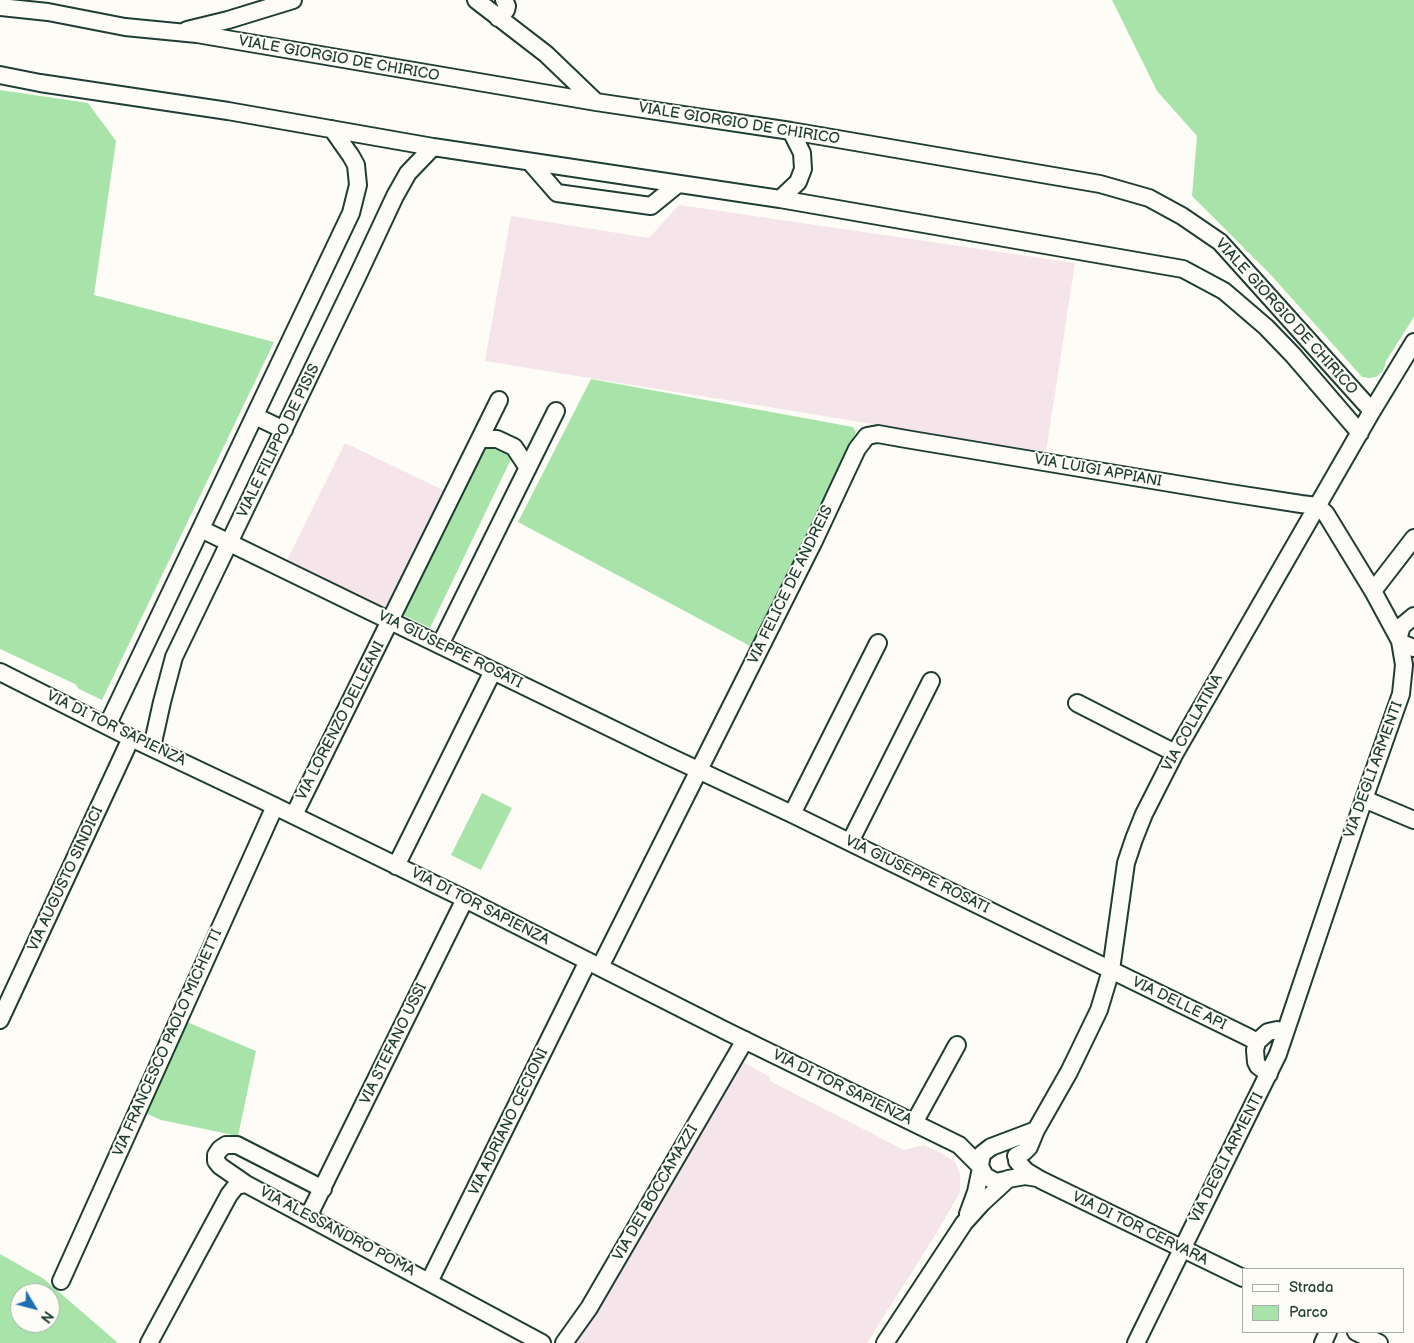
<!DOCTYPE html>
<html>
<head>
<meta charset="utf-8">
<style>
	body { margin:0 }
	#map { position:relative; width:1414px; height:1343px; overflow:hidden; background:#fdfcf7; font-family:"Balsamiq Sans",sans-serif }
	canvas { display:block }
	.legend { position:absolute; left:1242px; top:1268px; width:162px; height:65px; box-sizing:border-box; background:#fdfcf7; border:1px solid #a4b0a9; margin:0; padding:6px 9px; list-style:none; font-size:15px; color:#1f3d34 }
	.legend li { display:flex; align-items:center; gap:10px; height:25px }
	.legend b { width:25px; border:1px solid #a4b0a9 }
	.north { position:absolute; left:10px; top:1283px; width:50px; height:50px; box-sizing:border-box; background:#fdfcf7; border:1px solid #a4b0a9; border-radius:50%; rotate:127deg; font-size:14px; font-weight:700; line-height:20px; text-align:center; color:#1f3d34 }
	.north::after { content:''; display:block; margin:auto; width:18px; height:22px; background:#1f6fb2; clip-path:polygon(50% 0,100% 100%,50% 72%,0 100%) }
</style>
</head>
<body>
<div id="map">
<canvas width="1414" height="1343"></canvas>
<ul class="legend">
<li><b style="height:6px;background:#fdfcf7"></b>Strada</li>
<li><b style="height:14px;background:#a8e4aa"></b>Parco</li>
</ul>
<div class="north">N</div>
</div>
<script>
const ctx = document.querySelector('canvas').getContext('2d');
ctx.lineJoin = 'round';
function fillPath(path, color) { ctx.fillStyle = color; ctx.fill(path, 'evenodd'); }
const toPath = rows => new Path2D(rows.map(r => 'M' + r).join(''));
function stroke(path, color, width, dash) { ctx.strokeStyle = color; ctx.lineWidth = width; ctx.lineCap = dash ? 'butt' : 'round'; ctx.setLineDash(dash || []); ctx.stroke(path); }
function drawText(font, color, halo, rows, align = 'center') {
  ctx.font = font + ' "Balsamiq Sans",sans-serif'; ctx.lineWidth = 4; ctx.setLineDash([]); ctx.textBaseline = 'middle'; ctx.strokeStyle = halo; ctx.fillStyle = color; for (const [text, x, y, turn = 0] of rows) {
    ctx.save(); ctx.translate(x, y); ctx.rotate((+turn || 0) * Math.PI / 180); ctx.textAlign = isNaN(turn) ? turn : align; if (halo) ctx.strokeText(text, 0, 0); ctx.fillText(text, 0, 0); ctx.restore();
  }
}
fillPath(toPath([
	[679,205,1075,263,1046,452,485,361,511,216,649,238],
	[345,443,445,491,387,609,287,560],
	[741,1061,770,1077,770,1081,904,1150,924,1145,941,1153,955,1162,960,1174,960,1192,937,1232,867,1343,576,1343,672,1182]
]), '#f5e4e9');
fillPath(toPath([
	[1112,0,1414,0,1414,317,1386,361,1383,371,1376,377,1369,378,1362,377,1271,275,1192,196,1197,136,1157,91],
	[0,90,88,103,116,141,94,295,274,342,102,700,79,689,75,684,0,649],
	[591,379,853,427,856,432,752,647,518,522],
	[481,443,512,457,430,628,399,613],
	[482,793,512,808,481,870,451,855],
	[187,1022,256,1051,238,1136,161,1120,145,1113],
	[0,1254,44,1279,118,1343,0,1343],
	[20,1293,50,1293,50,1323,20,1323]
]), '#a8e4aa');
const minor = toPath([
	[476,0,546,54,596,102],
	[0,7,48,12,125,27,197,34,596,102,791,131,1100,184,1149,198,1182,216,1220,242,1372,411],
	[498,18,506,10,507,6,504,0],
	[187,30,228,20,293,0],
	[0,75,40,83,228,111,433,147,780,199,1183,269,1224,291,1266,327,1293,355,1360,433],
	[530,162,557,193,651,206,678,184],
	[780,199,798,182,803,169,802,153,791,131],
	[255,416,284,430],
	[480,439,497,439,514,447,528,468],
	[201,529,666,755,792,814,1248,1037,1257,1042,1255,1050,1256,1062,1258,1066,1269,1074],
	[1373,591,1414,538],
	[1414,616,1402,626,1399,636,1400,641,1404,644,1414,648],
	[440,645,556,411],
	[0,672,131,738,262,800,465,899,728,1032,959,1145,980,1166],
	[1077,703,1175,753],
	[107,726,351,213,358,185,356,165,351,156,332,129],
	[152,747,162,702,174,657,358,275,395,196,408,173,433,147],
	[1364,799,1414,820],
	[792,814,878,643],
	[294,815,499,400],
	[850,842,931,681],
	[396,866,493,671],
	[600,967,813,543,857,449,867,436,878,434,906,439,1230,493,1301,504,1317,506,1321,509,1326,514,1373,591,1400,641,1404,665,1401,694,1364,799,1278,1054,1136,1343],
	[0,1020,131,738],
	[1257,1042,1268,1032,1277,1030,1285,1032],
	[914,1123,957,1045],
	[1016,1156,1024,1152,1029,1147,1036,1130,1069,1072,1099,1010,1111,970,1126,863,1134,839,1144,814,1175,753,1231,656,1372,411,1414,342],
	[1017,1161,1026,1171,1041,1180,1243,1278],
	[1005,1180,996,1182,985,1176,980,1166,982,1154,991,1147,1036,1130],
	[323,1189,237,1145,226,1145,220,1149,216,1155,216,1161,220,1166,246,1184,542,1343],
	[968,1214,976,1192,981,1168],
	[308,1217,465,899],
	[61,1281,275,806],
	[429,1282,588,961],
	[1356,1332,1379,1343],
	[149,1343,229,1195,236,1186,246,1184],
	[564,1343,589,1308,745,1040],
	[885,1343,964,1223,982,1203,1008,1179,1025,1176,1037,1178],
	[1323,1343,1328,1332]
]);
stroke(minor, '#1f3d34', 20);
stroke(minor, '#fdfcf7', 16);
drawText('15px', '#1f3d34', '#fdfcf7', [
	["VIALE GIORGIO DE CHIRICO",339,59,10],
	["VIALE GIORGIO DE CHIRICO",739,124,9],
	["VIALE GIORGIO DE CHIRICO",1286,317,48],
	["VIALE FILIPPO DE PISIS",279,441,-64],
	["VIA LUIGI APPIANI",1098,471,10],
	["VIA FELICE DE ANDREIS",791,585,-64],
	["VIA GIUSEPPE ROSATI",450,650,26],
	["VIA LORENZO DELLEANI",341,721,-63],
	["VIA COLLATINA",1193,723,-61],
	["VIA DI TOR SAPIENZA",116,729,26],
	["VIA DEGLI ARMENTI",1374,770,-70],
	["VIA GIUSEPPE ROSATI",917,875,26],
	["VIA AUGUSTO SINDICI",66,879,-65],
	["VIA DI TOR SAPIENZA",480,907,27],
	["VIA DELLE API",1179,1004,26],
	["VIA FRANCESCO PAOLO MICHETTI",168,1043,-66],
	["VIA STEFANO USSI",394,1044,-64],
	["VIA DI TOR SAPIENZA",842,1088,26],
	["VIA ADRIANO CECIONI",509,1122,-64],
	["VIA DEGLI ARMENTI",1227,1158,-63],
	["VIA DEI BOCCAMAZZI",656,1193,-60],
	["VIA DI TOR CERVARA",1140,1229,26],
	["VIA ALESSANDRO POMA",337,1232,28]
]);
</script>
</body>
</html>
